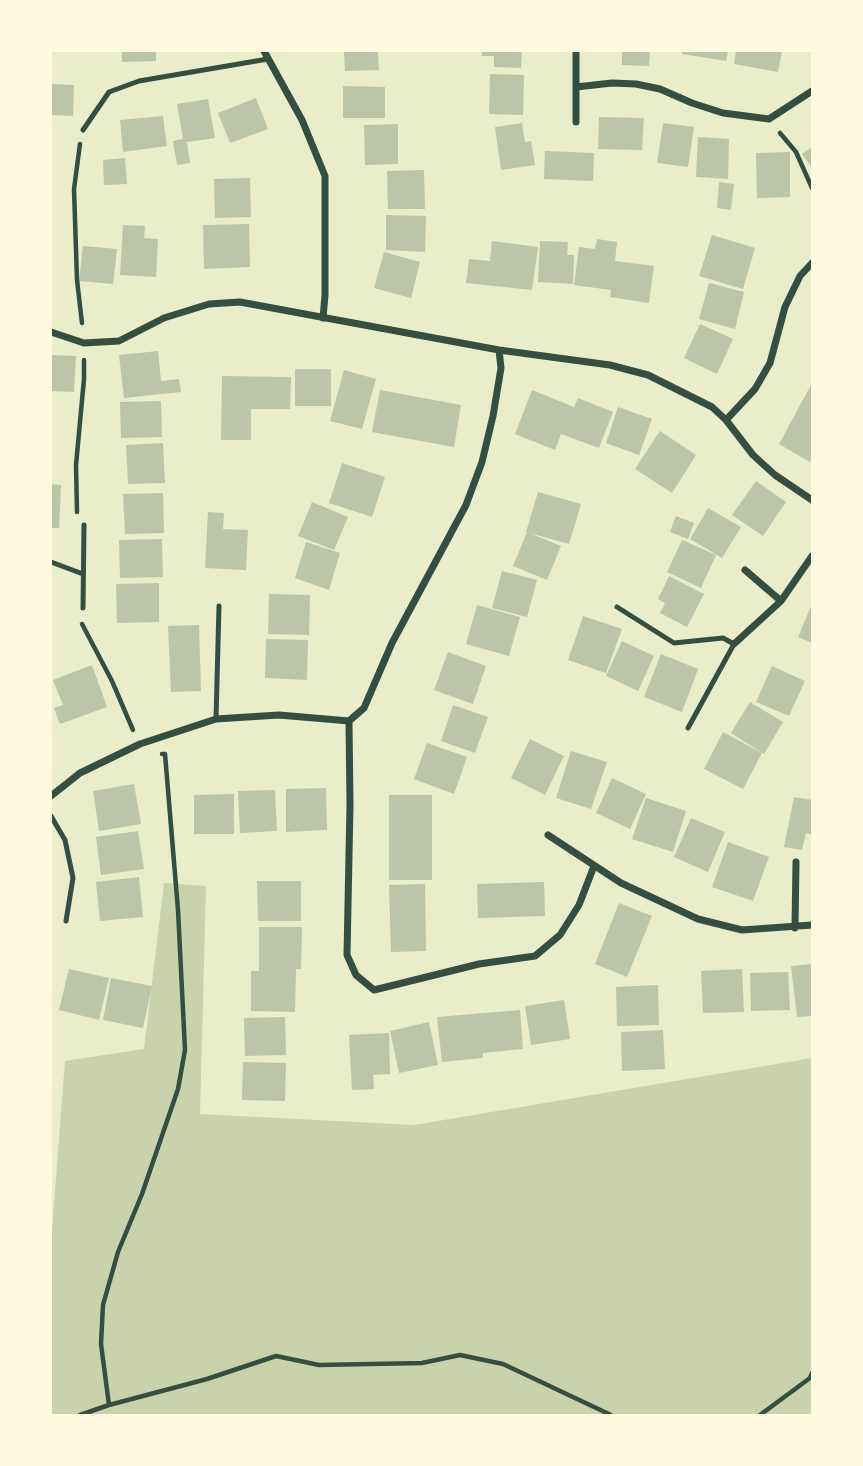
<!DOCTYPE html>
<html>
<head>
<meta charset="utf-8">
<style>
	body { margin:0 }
	#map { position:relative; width:863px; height:1466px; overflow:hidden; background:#e9edc9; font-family:Ubuntu,sans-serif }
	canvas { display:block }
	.frame { position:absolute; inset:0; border:52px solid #fefae0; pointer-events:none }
</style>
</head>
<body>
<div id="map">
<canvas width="863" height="1466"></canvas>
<div class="frame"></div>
</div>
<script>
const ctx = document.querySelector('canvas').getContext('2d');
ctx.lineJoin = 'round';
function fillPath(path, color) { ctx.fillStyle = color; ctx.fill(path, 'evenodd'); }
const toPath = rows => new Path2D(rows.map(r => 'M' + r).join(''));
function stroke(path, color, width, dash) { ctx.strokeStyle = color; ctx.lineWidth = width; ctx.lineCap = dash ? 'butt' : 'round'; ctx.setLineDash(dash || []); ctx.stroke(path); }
fillPath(toPath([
	[164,883,206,886,200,1114,414,1125,812,1058,812,1415,51,1415,51,1243,65,1061,144,1049]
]), '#cad2ad');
fillPath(toPath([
	[122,51,156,51,156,61,122,62],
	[344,51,378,51,379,70,345,71],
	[482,51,522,51,521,68,494,67,494,56,482,56],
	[622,51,650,51,649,66,622,65],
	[682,51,728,51,726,61,682,54],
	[736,51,782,51,778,72,734,64],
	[490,74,524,75,523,115,489,114],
	[51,84,74,85,73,116,51,115],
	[343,86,385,87,385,118,343,118],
	[256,98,268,129,230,143,218,113],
	[208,99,215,138,187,142,190,163,177,165,173,141,183,139,177,104],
	[163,116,167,146,123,152,120,120],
	[599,117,644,118,642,150,598,149],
	[522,123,525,142,531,141,535,165,501,170,495,127],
	[663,123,694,127,688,167,657,163],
	[398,124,398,164,365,165,364,125],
	[698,137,729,139,728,179,696,177],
	[812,147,812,168,802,154],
	[545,151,594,153,593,181,544,179],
	[790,152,790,197,757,198,756,153],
	[125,158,127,184,104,185,103,160],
	[424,170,425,209,388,209,387,171],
	[250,178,251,217,215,218,214,179],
	[719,182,734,184,731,210,717,208],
	[386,215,426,216,425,252,386,250],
	[249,224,250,267,204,269,203,225],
	[123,225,145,226,144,238,158,239,156,277,120,275],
	[712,235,755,248,743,289,699,276],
	[597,239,617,242,615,261,654,266,649,303,610,297,611,290,574,285,579,247,595,249],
	[492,241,538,247,532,290,466,283,469,259,490,261],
	[540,241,568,242,567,255,574,255,573,284,538,282],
	[83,246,117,249,113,284,79,281],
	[384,252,420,262,411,298,374,288],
	[709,283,744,292,735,329,699,319],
	[700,324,733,339,717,374,684,358],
	[158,351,161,381,179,379,181,392,124,398,119,355],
	[51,355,76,356,74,392,51,391],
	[295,369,331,369,331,406,295,406],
	[344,370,376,379,362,429,330,421],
	[222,376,291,377,290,409,251,409,251,440,221,440],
	[812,383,812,458,810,462,779,444],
	[380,390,461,405,454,447,372,432],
	[532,390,574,407,578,398,613,412,599,448,561,434,555,450,515,434],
	[161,401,162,437,121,438,120,402],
	[618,407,652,419,639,455,606,443],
	[660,431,696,455,672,493,635,469],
	[163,443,165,483,128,484,126,445],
	[342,463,385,477,372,517,329,503],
	[756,481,786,502,763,536,732,515],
	[51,484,61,485,59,528,51,528],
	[538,492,581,504,569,544,526,532],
	[163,493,164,533,125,534,123,494],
	[312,502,348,517,334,550,298,536],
	[708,508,741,527,722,558,690,539],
	[208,512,224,513,223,529,248,530,246,570,205,568],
	[676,516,694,523,688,539,670,532],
	[527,532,561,546,547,580,513,566],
	[162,539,163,577,120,578,119,540],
	[682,540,716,555,701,588,667,572],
	[306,542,340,553,329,590,295,578],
	[502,571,537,580,527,617,492,608],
	[669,576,704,594,687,627,660,613,665,603,658,599],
	[159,583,159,622,117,623,116,584],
	[269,594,310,595,309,635,268,634],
	[812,604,812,643,798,637],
	[477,605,520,617,509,656,466,644],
	[583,616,622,629,606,673,568,660],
	[199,625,201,691,171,692,168,626],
	[266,639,308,640,307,680,265,678],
	[622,641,654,656,638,691,606,676],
	[448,652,486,666,473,704,434,690],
	[661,654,698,669,682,712,644,697],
	[92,665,107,707,60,724,54,708,63,705,53,680],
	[772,666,805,681,789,716,756,702],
	[750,702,783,722,764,754,731,733],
	[453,705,488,717,475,753,441,741],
	[723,732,762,753,743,789,704,769],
	[530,739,564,756,545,795,511,778],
	[427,743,467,757,454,794,414,779],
	[571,751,607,762,591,809,556,798],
	[612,778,646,794,630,829,596,813],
	[134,784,141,824,99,831,93,791],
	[326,788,327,830,286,832,286,789],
	[275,790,277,831,240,833,238,791],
	[234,794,234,834,194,834,194,795],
	[389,795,432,795,432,880,389,880],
	[794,797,812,800,812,835,806,833,802,850,784,847],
	[646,798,686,811,673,852,632,839],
	[691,818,725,832,708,872,674,857],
	[138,831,144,869,101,875,96,837],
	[728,842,769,857,753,901,712,887],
	[139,877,143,917,100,921,96,882],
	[257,881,301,881,301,921,258,921],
	[544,882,545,916,478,918,477,884],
	[425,884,426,951,391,952,389,885],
	[619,903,652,916,627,977,595,964],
	[259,927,302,927,301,969,296,969,295,1012,251,1011,251,971,259,971],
	[812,964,812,1016,797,1017,791,966],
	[69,969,109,978,99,1020,59,1010],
	[742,969,744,1012,703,1013,701,971],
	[788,972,790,1010,751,1011,750,973],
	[111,978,152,986,143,1028,103,1020],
	[658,985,659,1025,617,1026,616,987],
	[564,1000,570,1039,531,1045,525,1006],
	[520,1010,523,1049,483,1053,483,1058,442,1062,437,1017],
	[285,1017,286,1055,245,1056,244,1018],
	[429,1022,438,1065,399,1073,390,1031],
	[663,1030,665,1069,622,1071,621,1032],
	[389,1033,390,1074,373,1075,374,1089,352,1090,349,1035],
	[243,1062,286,1063,285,1101,242,1100]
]), '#bcc5a7');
stroke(toPath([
	[780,133,796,152,812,188],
	[80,144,74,189,77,280,82,323],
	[77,512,76,465,84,379,84,360],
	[82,624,112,681,133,730],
	[109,1405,101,1344,103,1305,118,1252,142,1194,178,1089,185,1050,178,910,165,754,162,754],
	[80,1415,109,1405,207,1379,276,1356,319,1365,422,1363,460,1355,503,1364,611,1415],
	[760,1415,810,1378,812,1373]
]), '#344e41', 4.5);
stroke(toPath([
	[83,130,109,92,139,81,268,59],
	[51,562,83,574],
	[617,607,674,643,723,638,734,644,688,728],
	[83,608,84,525],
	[216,719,219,606],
	[51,816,65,840,73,878,66,921]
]), '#344e41', 5);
stroke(toPath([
	[264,51,302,120,325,176,325,295,323,318],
	[576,51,576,122],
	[576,87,612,83,636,84,660,89,692,103,723,113,769,119,812,91],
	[51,332,84,343,119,341,164,318,209,304,240,302,499,350,610,365,648,375,712,407,726,420,753,455,775,475,812,500],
	[726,420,755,389,770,363,785,307,800,276,812,263],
	[745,570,781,601],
	[734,644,781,601,812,556],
	[349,721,350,805,347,955,356,975,374,990,479,964,535,956,560,935,579,905,594,866],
	[51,796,80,773,140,744,216,719,279,715,349,721,364,708,392,643,466,505,482,462,493,416,501,368,499,350],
	[548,835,621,883,698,919,742,930,812,925],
	[795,928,796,862]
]), '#344e41', 7);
</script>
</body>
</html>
